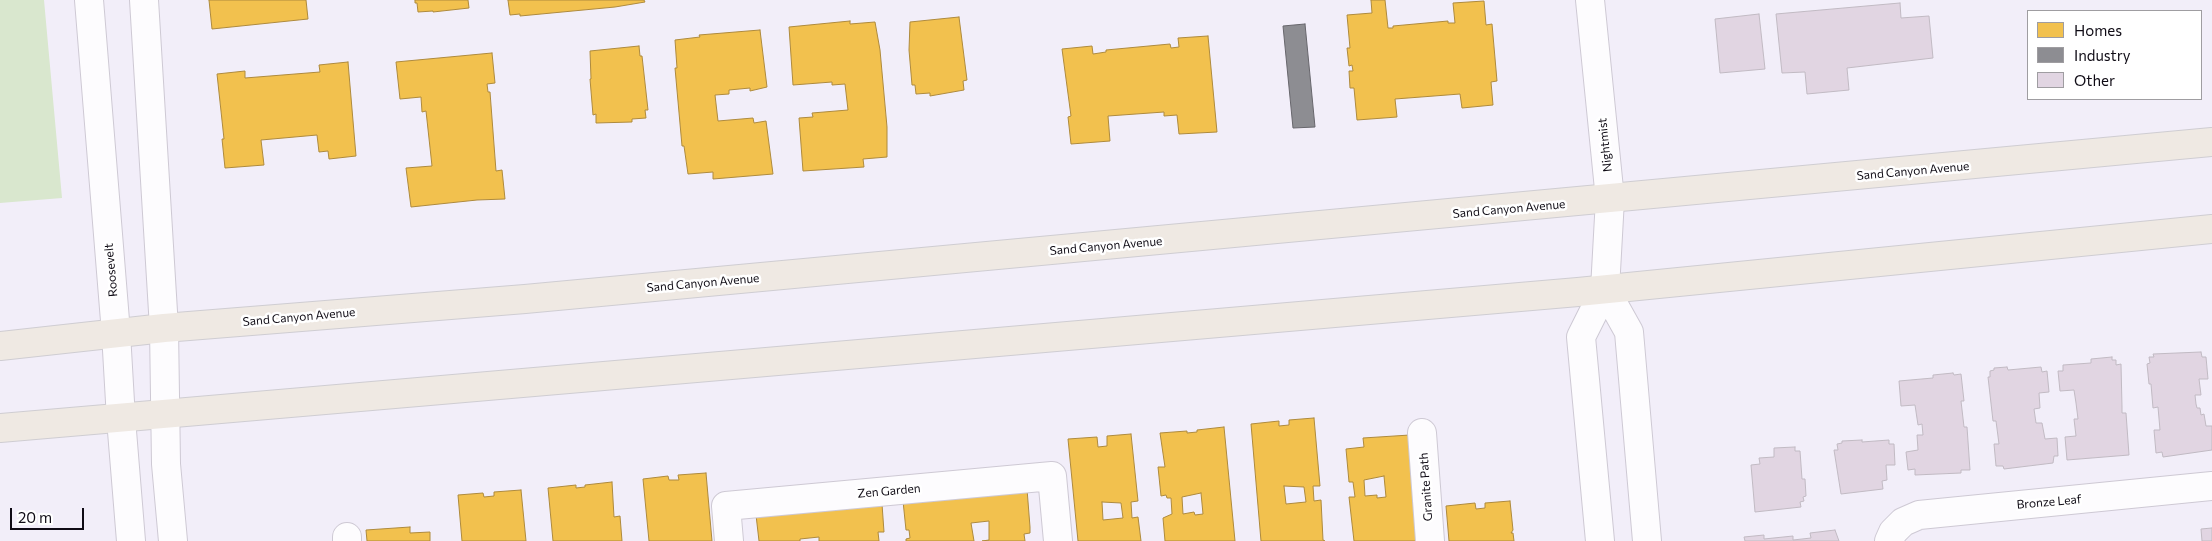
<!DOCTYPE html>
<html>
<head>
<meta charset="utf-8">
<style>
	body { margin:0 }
	#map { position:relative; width:2212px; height:541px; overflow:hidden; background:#f2eef9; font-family:Commissioner,sans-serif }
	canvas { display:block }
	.legend { position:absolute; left:2027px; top:10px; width:175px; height:90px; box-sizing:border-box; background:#fff; border:1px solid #9f9da1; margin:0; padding:6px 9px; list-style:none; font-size:15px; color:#0f0b15 }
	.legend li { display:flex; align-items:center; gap:10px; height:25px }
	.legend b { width:25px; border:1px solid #9f9da1 }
	.scale { position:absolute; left:10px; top:508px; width:74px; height:22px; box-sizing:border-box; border:2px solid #0f0b15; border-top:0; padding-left:6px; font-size:15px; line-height:18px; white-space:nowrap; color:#0f0b15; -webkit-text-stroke:4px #fff; paint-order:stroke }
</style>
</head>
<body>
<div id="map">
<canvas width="2212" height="541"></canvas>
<ul class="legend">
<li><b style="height:14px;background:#f2c14e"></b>Homes</li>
<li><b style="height:14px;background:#8d8d92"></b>Industry</li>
<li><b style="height:14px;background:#e1d5e2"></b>Other</li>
</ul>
<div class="scale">20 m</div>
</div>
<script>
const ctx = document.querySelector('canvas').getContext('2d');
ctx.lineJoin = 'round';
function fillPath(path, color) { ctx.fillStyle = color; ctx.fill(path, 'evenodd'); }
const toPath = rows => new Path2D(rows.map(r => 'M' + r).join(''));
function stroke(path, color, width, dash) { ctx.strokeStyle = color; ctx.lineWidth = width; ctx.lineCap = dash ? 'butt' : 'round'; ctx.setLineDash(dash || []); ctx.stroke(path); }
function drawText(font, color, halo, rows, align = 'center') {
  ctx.font = font + ' Commissioner,sans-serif'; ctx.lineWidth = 5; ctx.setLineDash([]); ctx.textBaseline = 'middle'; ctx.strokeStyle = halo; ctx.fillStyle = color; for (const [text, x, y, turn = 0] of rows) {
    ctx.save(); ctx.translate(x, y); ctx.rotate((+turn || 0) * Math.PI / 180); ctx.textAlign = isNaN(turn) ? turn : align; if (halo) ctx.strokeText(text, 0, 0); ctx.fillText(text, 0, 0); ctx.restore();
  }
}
fillPath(toPath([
	[0,0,44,0,62,198,0,203]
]), '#d9e7ce');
const homes = toPath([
	[209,0,306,0,308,19,212,29,209,0],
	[415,0,468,0,469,8,433,12,433,11,418,12,417,3,415,3,415,0],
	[508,0,644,0,645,2,615,7,520,16,520,14,510,15,508,0],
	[1371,0,1385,0,1388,28,1393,28,1393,26,1448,21,1448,23,1455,23,1453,3,1484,1,1486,25,1492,24,1497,81,1491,82,1493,105,1462,108,1460,94,1395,99,1397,117,1357,120,1354,88,1350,88,1349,71,1353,71,1352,65,1349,66,1347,48,1350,48,1347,15,1372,13,1371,0],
	[959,17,967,80,963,81,964,90,930,96,930,93,916,94,915,85,912,85,909,50,910,22,959,17],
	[850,21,850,24,875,22,880,50,887,127,887,157,863,159,864,167,803,171,799,118,813,117,812,113,848,110,845,84,832,85,832,82,793,85,789,27,850,21],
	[760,30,767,87,750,91,750,88,729,90,729,94,715,95,718,121,753,118,754,123,766,121,773,174,713,179,713,172,688,174,684,146,682,146,675,68,677,68,675,40,700,37,699,35,760,30],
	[1208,36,1217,132,1179,134,1177,115,1164,116,1164,112,1108,116,1110,141,1071,144,1068,117,1071,116,1062,49,1092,46,1093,54,1106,52,1106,50,1170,44,1171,48,1179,47,1178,38,1208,36],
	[639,46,640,56,642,56,648,110,645,110,646,118,632,119,632,122,596,123,596,114,593,115,590,79,591,79,590,51,639,46],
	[492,53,495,83,487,84,488,92,490,92,496,171,502,170,505,199,477,200,411,207,406,168,432,166,426,111,422,112,421,97,400,99,396,62,492,53],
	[348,62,356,156,329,159,328,151,319,152,317,135,261,140,264,165,225,168,222,139,224,139,217,74,245,71,245,78,320,72,319,65,348,62],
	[1314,418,1320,486,1313,486,1314,501,1321,500,1323,540,1325,541,1261,541,1251,424,1279,421,1279,426,1289,425,1289,420,1314,418],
	[1284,486,1304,487,1306,502,1286,504,1284,486],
	[1224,427,1235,541,1165,541,1163,518,1172,514,1171,498,1167,498,1166,495,1161,496,1158,467,1165,467,1160,433,1187,431,1187,433,1197,432,1197,430,1224,427],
	[1201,493,1203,514,1195,515,1194,512,1183,514,1182,497,1201,493],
	[1131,434,1138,501,1131,502,1132,518,1138,517,1141,541,1078,541,1068,439,1097,437,1098,447,1107,446,1107,436,1131,434],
	[1102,502,1121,503,1123,518,1103,520,1102,502],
	[1410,435,1420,541,1354,541,1349,497,1355,497,1353,482,1349,482,1346,449,1364,447,1363,438,1410,435],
	[1384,476,1386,497,1377,498,1377,495,1365,496,1364,480,1384,476],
	[706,473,712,541,649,541,643,479,668,476,669,480,679,480,678,475,706,473],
	[612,482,614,517,620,516,622,541,553,541,548,488,576,485,576,488,585,487,585,485,612,482],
	[1027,489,1030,527,1030,533,1024,534,1025,541,982,541,989,540,989,521,971,523,974,541,906,541,906,539,910,538,909,530,906,530,903,501,1027,489],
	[521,490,526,541,462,541,458,495,483,493,484,497,494,496,494,492,521,490],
	[1510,501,1513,530,1511,533,1513,533,1514,541,1449,541,1446,506,1475,503,1476,509,1485,508,1485,503,1510,501],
	[882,504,884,532,878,532,879,541,819,541,819,537,800,539,800,541,759,541,756,515,882,504],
	[410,527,410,533,430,532,430,541,367,541,366,530,410,527]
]);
fillPath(homes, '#f2c14e');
stroke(homes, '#ae8a3d', 1);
const industry = toPath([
	[1305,24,1315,127,1293,128,1283,26,1305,24]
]);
fillPath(industry, '#8d8d92');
stroke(industry, '#67666c', 1);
const building = toPath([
	[1900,3,1901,18,1929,16,1933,58,1847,68,1849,90,1807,94,1805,72,1782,73,1776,14,1900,3],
	[1759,14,1765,69,1720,73,1715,19,1759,14],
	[2201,352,2202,357,2206,357,2208,379,2199,379,2201,395,2195,395,2196,404,2197,408,2200,408,2201,415,2204,414,2206,426,2212,426,2212,450,2163,457,2162,452,2156,453,2154,430,2160,430,2158,407,2153,408,2151,384,2149,384,2147,364,2150,363,2149,357,2154,357,2153,354,2201,352],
	[2112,357,2112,360,2116,360,2116,365,2121,364,2122,407,2122,413,2126,413,2129,455,2067,460,2065,437,2076,436,2074,419,2078,419,2076,403,2074,390,2060,391,2058,371,2063,371,2063,365,2091,363,2091,359,2112,357],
	[2007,367,2008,370,2041,367,2042,372,2047,371,2049,392,2039,393,2040,408,2034,409,2036,423,2042,423,2045,439,2057,438,2058,456,2054,456,2053,463,2004,469,2003,466,1996,466,1994,444,1999,444,1996,421,1993,421,1988,377,1990,377,1990,371,1994,370,1994,368,2007,367],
	[1953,373,1954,375,1961,374,1964,401,1961,401,1964,427,1967,427,1970,470,1961,470,1961,473,1915,475,1915,469,1908,470,1906,452,1918,450,1917,435,1923,435,1922,424,1918,425,1915,405,1901,406,1899,381,1933,378,1933,375,1953,373],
	[1862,440,1862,442,1889,440,1889,444,1894,444,1895,465,1886,465,1887,480,1882,481,1883,489,1841,494,1834,450,1838,450,1837,444,1842,443,1842,441,1862,440],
	[1795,447,1795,451,1800,451,1802,479,1805,479,1806,496,1803,497,1804,501,1800,502,1801,507,1755,512,1751,465,1760,464,1759,458,1774,457,1774,448,1795,447],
	[2212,528,2212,541,2202,541,2201,529,2212,528],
	[1835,530,1839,541,1745,541,1744,537,1764,535,1764,539,1793,536,1793,540,1811,538,1810,533,1835,530]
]);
fillPath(building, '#e1d5e2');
stroke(building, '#c1bac3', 1);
const minor = toPath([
	[89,0,116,333,121,419,131,541],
	[144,0,164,328,166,464,173,541],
	[1590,0,1610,199,1605,289,1581,337,1600,541],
	[1605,289,1629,332,1647,541],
	[1422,433,1430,541],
	[347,537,347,541],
	[729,541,726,506,1052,476,1058,541],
	[1889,541,1893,532,1903,522,1919,515,2212,486]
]);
const major = toPath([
	[0,346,164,328,525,299,2212,142],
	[0,428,1578,292,2212,229]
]);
stroke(minor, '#cec9d4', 30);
stroke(major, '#cfcdd2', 30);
stroke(minor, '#fdfcfe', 28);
stroke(major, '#efe9e3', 28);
drawText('12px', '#0f0b15', '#fff', [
	["Nightmist",1605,145,-96],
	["Sand Canyon Avenue",1913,171,-5],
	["Sand Canyon Avenue",1509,209,-5],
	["Sand Canyon Avenue",1106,246,-5],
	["Roosevelt",111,270,-95],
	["Sand Canyon Avenue",703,283,-5],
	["Sand Canyon Avenue",299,317,-5],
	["Granite Path",1426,487,-94],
	["Zen Garden",889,491,-5],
	["Bronze Leaf",2049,502,-5]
]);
</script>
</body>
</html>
